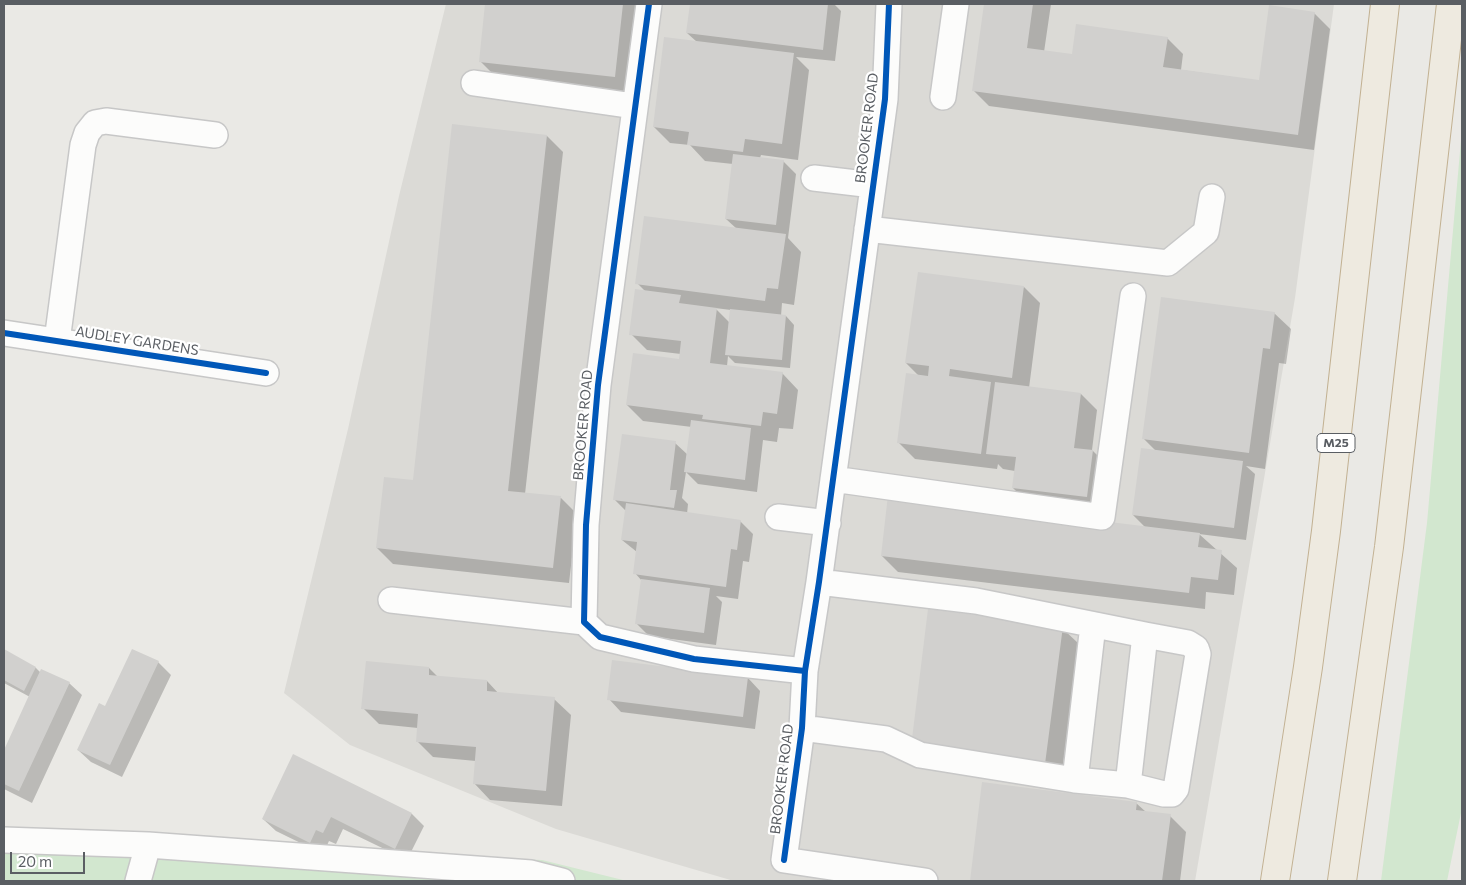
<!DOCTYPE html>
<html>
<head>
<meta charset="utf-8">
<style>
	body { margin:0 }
	#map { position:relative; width:1466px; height:885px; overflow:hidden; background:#eae9e5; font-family:Commissioner,sans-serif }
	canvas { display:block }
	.frame { position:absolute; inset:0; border:5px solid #5a5e63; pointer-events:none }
	.scale { position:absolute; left:10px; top:852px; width:75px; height:22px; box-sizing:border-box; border:2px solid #5a5e63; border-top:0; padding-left:6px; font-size:15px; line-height:18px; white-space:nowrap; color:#5a5e63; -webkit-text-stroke:4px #fff; paint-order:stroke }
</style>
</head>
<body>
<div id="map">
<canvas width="1466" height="885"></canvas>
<div class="frame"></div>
<div class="scale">20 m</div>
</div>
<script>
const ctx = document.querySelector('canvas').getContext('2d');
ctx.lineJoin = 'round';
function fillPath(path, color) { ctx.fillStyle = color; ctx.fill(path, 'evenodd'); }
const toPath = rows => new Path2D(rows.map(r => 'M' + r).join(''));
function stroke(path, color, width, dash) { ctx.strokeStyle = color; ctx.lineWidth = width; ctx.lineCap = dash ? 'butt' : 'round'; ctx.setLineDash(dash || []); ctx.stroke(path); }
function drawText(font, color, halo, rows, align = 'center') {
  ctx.font = font + ' Commissioner,sans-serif'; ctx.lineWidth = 4.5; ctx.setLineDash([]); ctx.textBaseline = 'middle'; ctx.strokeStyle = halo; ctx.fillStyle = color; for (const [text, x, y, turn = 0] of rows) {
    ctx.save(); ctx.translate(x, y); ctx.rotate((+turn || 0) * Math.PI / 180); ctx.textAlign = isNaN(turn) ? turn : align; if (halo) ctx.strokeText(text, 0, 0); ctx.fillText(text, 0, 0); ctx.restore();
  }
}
fillPath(toPath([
	[446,4,1334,4,1295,298,1195,881,734,881,556,829,350,745,284,693,348,429,399,196]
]), '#dbdad6');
fillPath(toPath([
	[1462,129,1462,808,1447,881,1381,881,1427,523],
	[4,840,542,860,627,881,4,881]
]), '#d2e7cf');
fillPath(toPath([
	[486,4,641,4,631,92,496,77,480,61],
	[691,4,834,4,841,11,835,61,796,57,809,70,798,160,761,155,760,158,783,161,796,174,788,238,801,252,794,305,782,303,781,316,786,316,794,325,790,368,735,363,728,356,727,366,782,373,798,390,793,429,779,428,777,442,763,440,757,492,698,484,686,472,682,498,688,504,687,514,740,521,753,534,749,562,743,561,738,599,716,596,722,602,716,645,649,636,637,624,642,581,635,573,637,552,622,540,626,511,615,500,675,443,688,455,692,427,643,421,627,405,680,360,681,354,647,350,631,334,645,291,637,283,737,229,726,219,733,164,705,161,690,145,670,143,654,127,697,42,687,33],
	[715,308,731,310,730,323],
	[985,4,1051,4,1044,52,1073,56,1167,38,1183,54,1181,70,1260,81,1314,13,1330,29,1314,150,989,106,973,90],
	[453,126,547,136,563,152,525,494,561,498,577,514,569,583,393,564,377,548,414,482],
	[1024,287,1040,303,1029,388,1081,394,1097,410,1092,450,1109,467,1103,513,1029,504,1013,488,1015,471,1003,469,998,464,997,469,915,459,898,442,920,377,906,363],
	[1274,313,1291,329,1286,364,1279,363,1265,469,1246,466,1255,474,1246,540,1199,534,1237,568,1234,595,1206,592,1205,609,898,572,882,556,1146,528,1133,515,1156,451,1144,439],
	[1062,628,1079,644,1061,780,928,763],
	[133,650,158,662,171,675,122,777,91,762,78,750,105,708],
	[4,651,36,668,41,673,69,683,82,695,32,803,4,789,4,753,30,697,4,683],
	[429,668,438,677,487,681,499,694,554,699,571,715,562,806,490,800,474,783,476,761,433,757,417,741,418,728,379,724,363,708],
	[748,678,760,691,755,729,621,712,609,699],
	[984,784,1136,803,1146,812,1170,816,1186,832,1180,881,971,881],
	[412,814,424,826,407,860,343,829,336,844,329,841,323,854,276,831,263,819]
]), '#0003');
fillPath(toPath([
	[485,4,623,4,615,77,479,62],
	[690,4,828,4,823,50,686,33],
	[984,4,1033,4,1027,48,1072,54,1076,24,1168,37,1163,67,1259,80,1269,5,1315,12,1298,135,972,91],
	[664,37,794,53,782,144,745,139,743,152,687,145,689,132,653,127],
	[452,124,547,135,508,491,561,496,553,568,376,548,384,477,413,480],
	[733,154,784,160,776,225,725,219],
	[644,216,786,234,778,289,767,288,765,301,635,284],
	[918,272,1024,286,1012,378,950,369,949,376,991,382,981,454,897,443,906,373,928,376,929,366,905,363],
	[635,289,681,295,679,303,717,308,710,363,783,372,777,414,763,412,761,426,702,419,703,415,626,405,633,353,679,359,681,341,629,335],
	[1161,297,1275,312,1270,349,1263,348,1249,453,1142,439],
	[730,309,786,315,782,360,725,355],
	[995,382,1081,393,1074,448,1093,450,1087,497,1012,488,1016,457,986,454],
	[691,420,751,428,745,480,684,472],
	[622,434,676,441,670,490,677,490,674,508,613,500],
	[1141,448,1243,461,1234,528,1132,515],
	[888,495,1200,533,1198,547,1222,550,1218,580,1191,577,1189,593,881,556],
	[626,503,741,520,737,550,731,549,726,587,633,574,637,542,621,540],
	[641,579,710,588,704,633,635,624],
	[928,609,1063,626,1045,764,911,747],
	[4,649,36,667,24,691,4,680],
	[132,649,159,661,110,765,77,750,99,703,105,706],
	[612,660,748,677,743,717,607,700],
	[366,661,429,667,429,675,487,680,487,691,555,697,546,791,473,784,476,747,416,742,418,714,361,709],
	[41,669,70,682,19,791,4,784,4,750],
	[293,754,412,813,395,849,331,817,323,833,316,830,310,843,262,819],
	[982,782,1137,802,1136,810,1171,814,1162,881,970,881]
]), '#d1d0ce');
const minor = toPath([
	[649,4,598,385,586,525,584,622,600,637,694,659,805,671],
	[889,4,885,99,819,582,805,671,802,728,784,860,925,881],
	[474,83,634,106],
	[943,97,956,4],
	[814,178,873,185],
	[867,229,1168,263,1206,232,1212,197],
	[4,333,266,373],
	[57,341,83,145,87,133,95,123,106,121,215,135],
	[833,479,1102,517,1133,296],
	[778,517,828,523],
	[391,600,584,622],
	[802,728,886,739,920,755,1075,780,1128,785,1145,635,976,601,819,582],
	[1075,780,1093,625],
	[1128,785,1164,794,1172,794,1176,789,1198,654,1196,648,1188,643,1145,635],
	[4,840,148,845,531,873,562,881],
	[138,881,148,845]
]);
const highway = toPath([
	[1275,881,1308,667,1326,531,1385,4],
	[1342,881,1389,547,1451,4]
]);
stroke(minor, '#c7c7c7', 28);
stroke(highway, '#c2b192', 30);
stroke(minor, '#fcfcfb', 25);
stroke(highway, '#eeeae0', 28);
stroke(toPath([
	[649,4,598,385,586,525,584,622,600,637,694,659,805,671],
	[4,333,266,373],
	[784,860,802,728,805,671,819,582,885,99,889,4]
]), '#0057b8', 6);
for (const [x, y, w] of [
	[1336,443,38]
]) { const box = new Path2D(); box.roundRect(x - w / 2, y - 9.5, w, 19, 4); ctx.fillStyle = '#fff'; ctx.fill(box); stroke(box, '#5a5e63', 1); }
drawText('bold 12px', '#5a5e63', null, [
	["M25",1336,443]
]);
drawText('14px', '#5a5e63', '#fff', [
	["BROOKER ROAD",867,128,-83],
	["AUDLEY GARDENS",137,341,9],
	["BROOKER ROAD",583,425,-85],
	["BROOKER ROAD",782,779,-83]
]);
</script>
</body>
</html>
